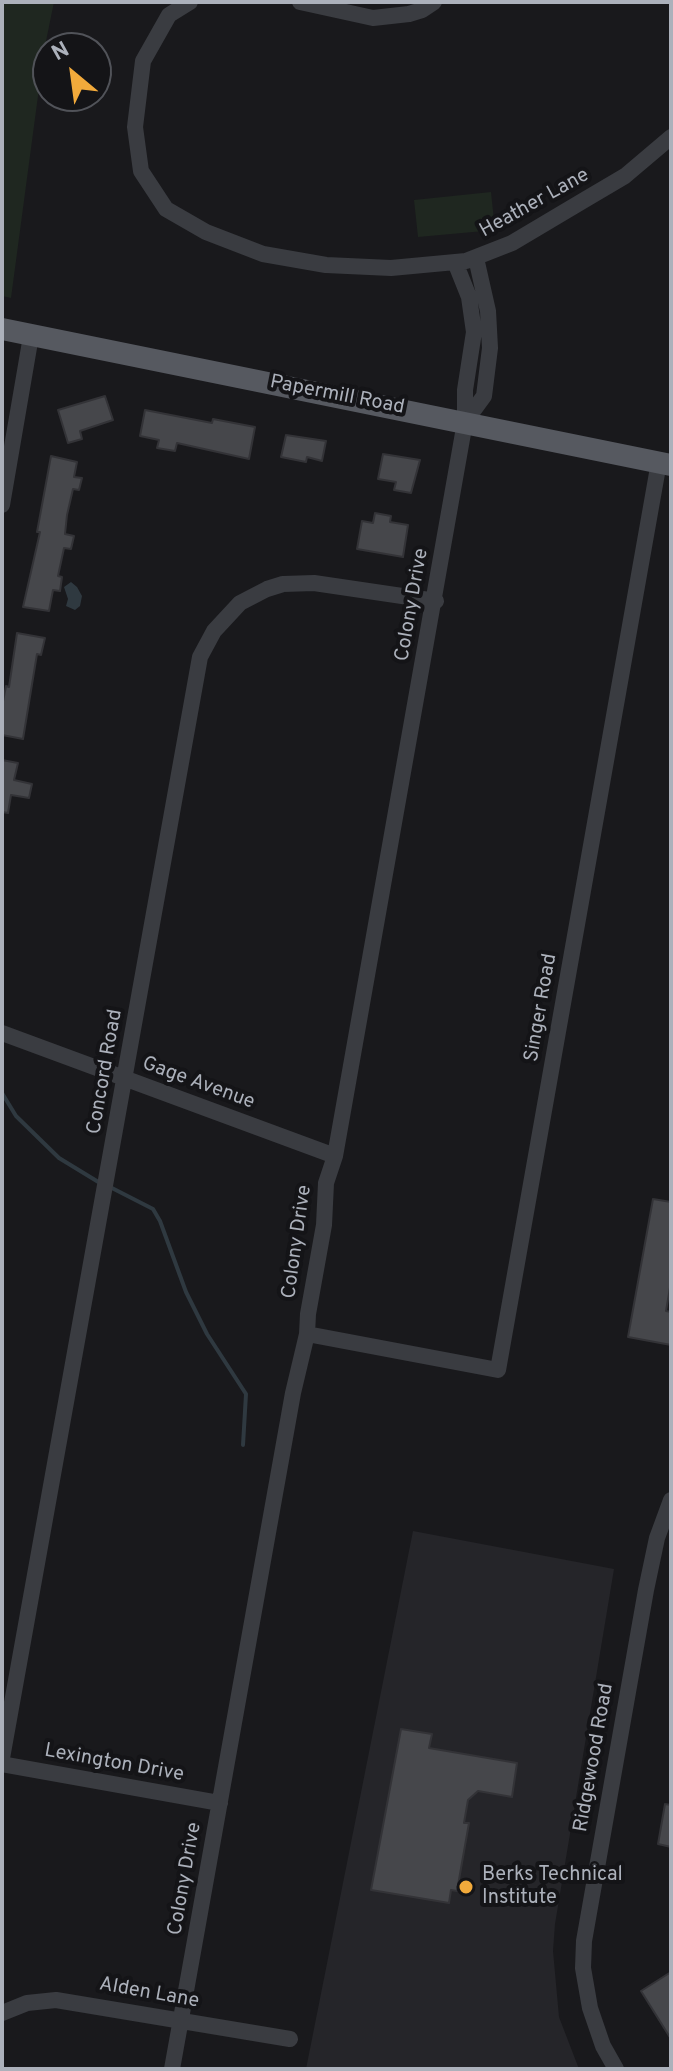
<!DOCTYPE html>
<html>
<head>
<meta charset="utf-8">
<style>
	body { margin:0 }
	#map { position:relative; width:673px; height:2071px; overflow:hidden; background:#19191c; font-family:Overpass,sans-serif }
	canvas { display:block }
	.frame { position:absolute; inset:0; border:4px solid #acb1bb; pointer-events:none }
	.north { position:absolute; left:32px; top:32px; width:80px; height:80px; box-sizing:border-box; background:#141417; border:2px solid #515359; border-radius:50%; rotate:331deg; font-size:22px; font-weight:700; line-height:32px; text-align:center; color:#acb1bb }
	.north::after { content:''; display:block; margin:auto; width:28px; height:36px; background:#f2aa3b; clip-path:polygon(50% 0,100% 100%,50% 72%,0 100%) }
</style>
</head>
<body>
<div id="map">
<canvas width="673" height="2071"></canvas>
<div class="frame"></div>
<div class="north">N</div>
</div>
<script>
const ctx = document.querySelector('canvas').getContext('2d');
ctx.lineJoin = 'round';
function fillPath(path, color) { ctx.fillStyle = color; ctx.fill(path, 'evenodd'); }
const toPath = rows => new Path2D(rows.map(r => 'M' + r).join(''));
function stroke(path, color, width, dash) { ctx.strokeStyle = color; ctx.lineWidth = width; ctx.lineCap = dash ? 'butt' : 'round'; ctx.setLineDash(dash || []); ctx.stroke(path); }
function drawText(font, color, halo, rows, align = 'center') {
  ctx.font = font + ' Overpass,sans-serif'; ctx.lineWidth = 8; ctx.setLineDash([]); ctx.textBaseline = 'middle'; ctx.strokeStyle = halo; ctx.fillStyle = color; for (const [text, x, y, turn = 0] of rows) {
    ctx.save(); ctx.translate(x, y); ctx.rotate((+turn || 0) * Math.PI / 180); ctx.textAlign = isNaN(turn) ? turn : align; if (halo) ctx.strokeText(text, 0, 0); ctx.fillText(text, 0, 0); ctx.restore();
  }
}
fillPath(toPath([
	[413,1531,614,1569,555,1924,553,1951,559,2017,579,2069,306,2069]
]), '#252529');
fillPath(toPath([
	[2,2,54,2,44,51,11,298,2,296],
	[491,192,495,230,418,237,414,200]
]), '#1f2720');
fillPath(toPath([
	[71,582,77,587,82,596,80,606,75,610,66,606,68,599,64,587]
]), '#2f3940');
stroke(toPath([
	[2,1093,16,1116,59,1158,100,1183],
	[108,1186,153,1209,160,1221,186,1292,207,1334,246,1394,243,1445]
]), '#2f3940', 4);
const building = toPath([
	[105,396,113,420,80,431,82,439,68,443,58,410,105,396],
	[145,410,212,423,213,419,255,427,249,459,177,443,175,451,157,448,159,440,140,436,145,410],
	[286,435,326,441,322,461,307,457,306,462,281,457,286,435],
	[383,454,420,460,411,493,394,490,396,482,378,479,383,454],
	[51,456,77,462,74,477,82,478,79,490,73,489,67,515,65,534,74,536,71,549,64,548,58,576,62,577,60,591,53,590,49,611,23,607,40,532,37,532,51,456],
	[375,513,391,516,390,522,408,525,403,557,357,549,362,521,373,523,375,513],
	[17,633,45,638,41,655,37,654,23,739,2,735,2,706,6,686,9,687,17,633],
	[2,760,18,763,14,780,32,784,29,798,11,795,8,813,2,812,2,760],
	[653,1199,671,1202,671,1282,666,1311,671,1312,671,1345,628,1337,653,1199],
	[401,1729,432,1734,429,1748,517,1763,512,1797,478,1791,468,1800,464,1823,469,1823,457,1891,451,1890,449,1903,371,1890,401,1729],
	[665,1804,671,1805,671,1847,658,1844,665,1804],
	[671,1972,671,2039,641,1991,671,1972]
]);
fillPath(building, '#46474b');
stroke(building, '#333337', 2);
stroke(toPath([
	[190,2,169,15,143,61,135,127,141,171,166,209,206,232,263,254,326,265,391,268,466,261,512,243,586,199,625,176,671,137],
	[300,2,373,18,409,14,422,10,434,2],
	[465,422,484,396,490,348,488,311,476,258],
	[2,505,31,336],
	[2,1033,335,1156],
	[307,1334,498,1370,659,462],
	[2,1758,200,657,214,631,240,603,267,589,283,584,314,583,436,601],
	[2,1764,220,1803],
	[2,2013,27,2003,56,2000,290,2039],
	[172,2069,293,1393,307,1334,308,1314,324,1225,326,1183,335,1156,465,422,465,390,474,332,469,297,455,262],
	[616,2069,603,2046,590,2008,583,1968,584,1941,646,1590,657,1538,671,1500]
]), '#3a3c41', 16);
stroke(toPath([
	[2,329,671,465]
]), '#565960', 22);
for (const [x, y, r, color] of [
	[466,1887,8,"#f2aa3b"]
]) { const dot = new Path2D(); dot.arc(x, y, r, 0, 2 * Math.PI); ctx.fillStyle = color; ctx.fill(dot); stroke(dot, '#141417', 3); }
drawText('20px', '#acb1bb', '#141417', [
	["Heather Lane",535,204,-29],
	["Papermill Road",337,396,11],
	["Colony Drive",413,605,-80],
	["Singer Road",542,1008,-80],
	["Concord Road",106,1072,-80],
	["Gage Avenue",198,1084,20],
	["Colony Drive",298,1242,-82],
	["Ridgewood Road",595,1758,-80],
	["Lexington Drive",114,1764,10],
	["Colony Drive",186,1879,-80],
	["Alden Lane",149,1994,10]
]);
drawText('20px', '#acb1bb', '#141417', [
	["Berks Technical",482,1876],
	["Institute",482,1899]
], 'left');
</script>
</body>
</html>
